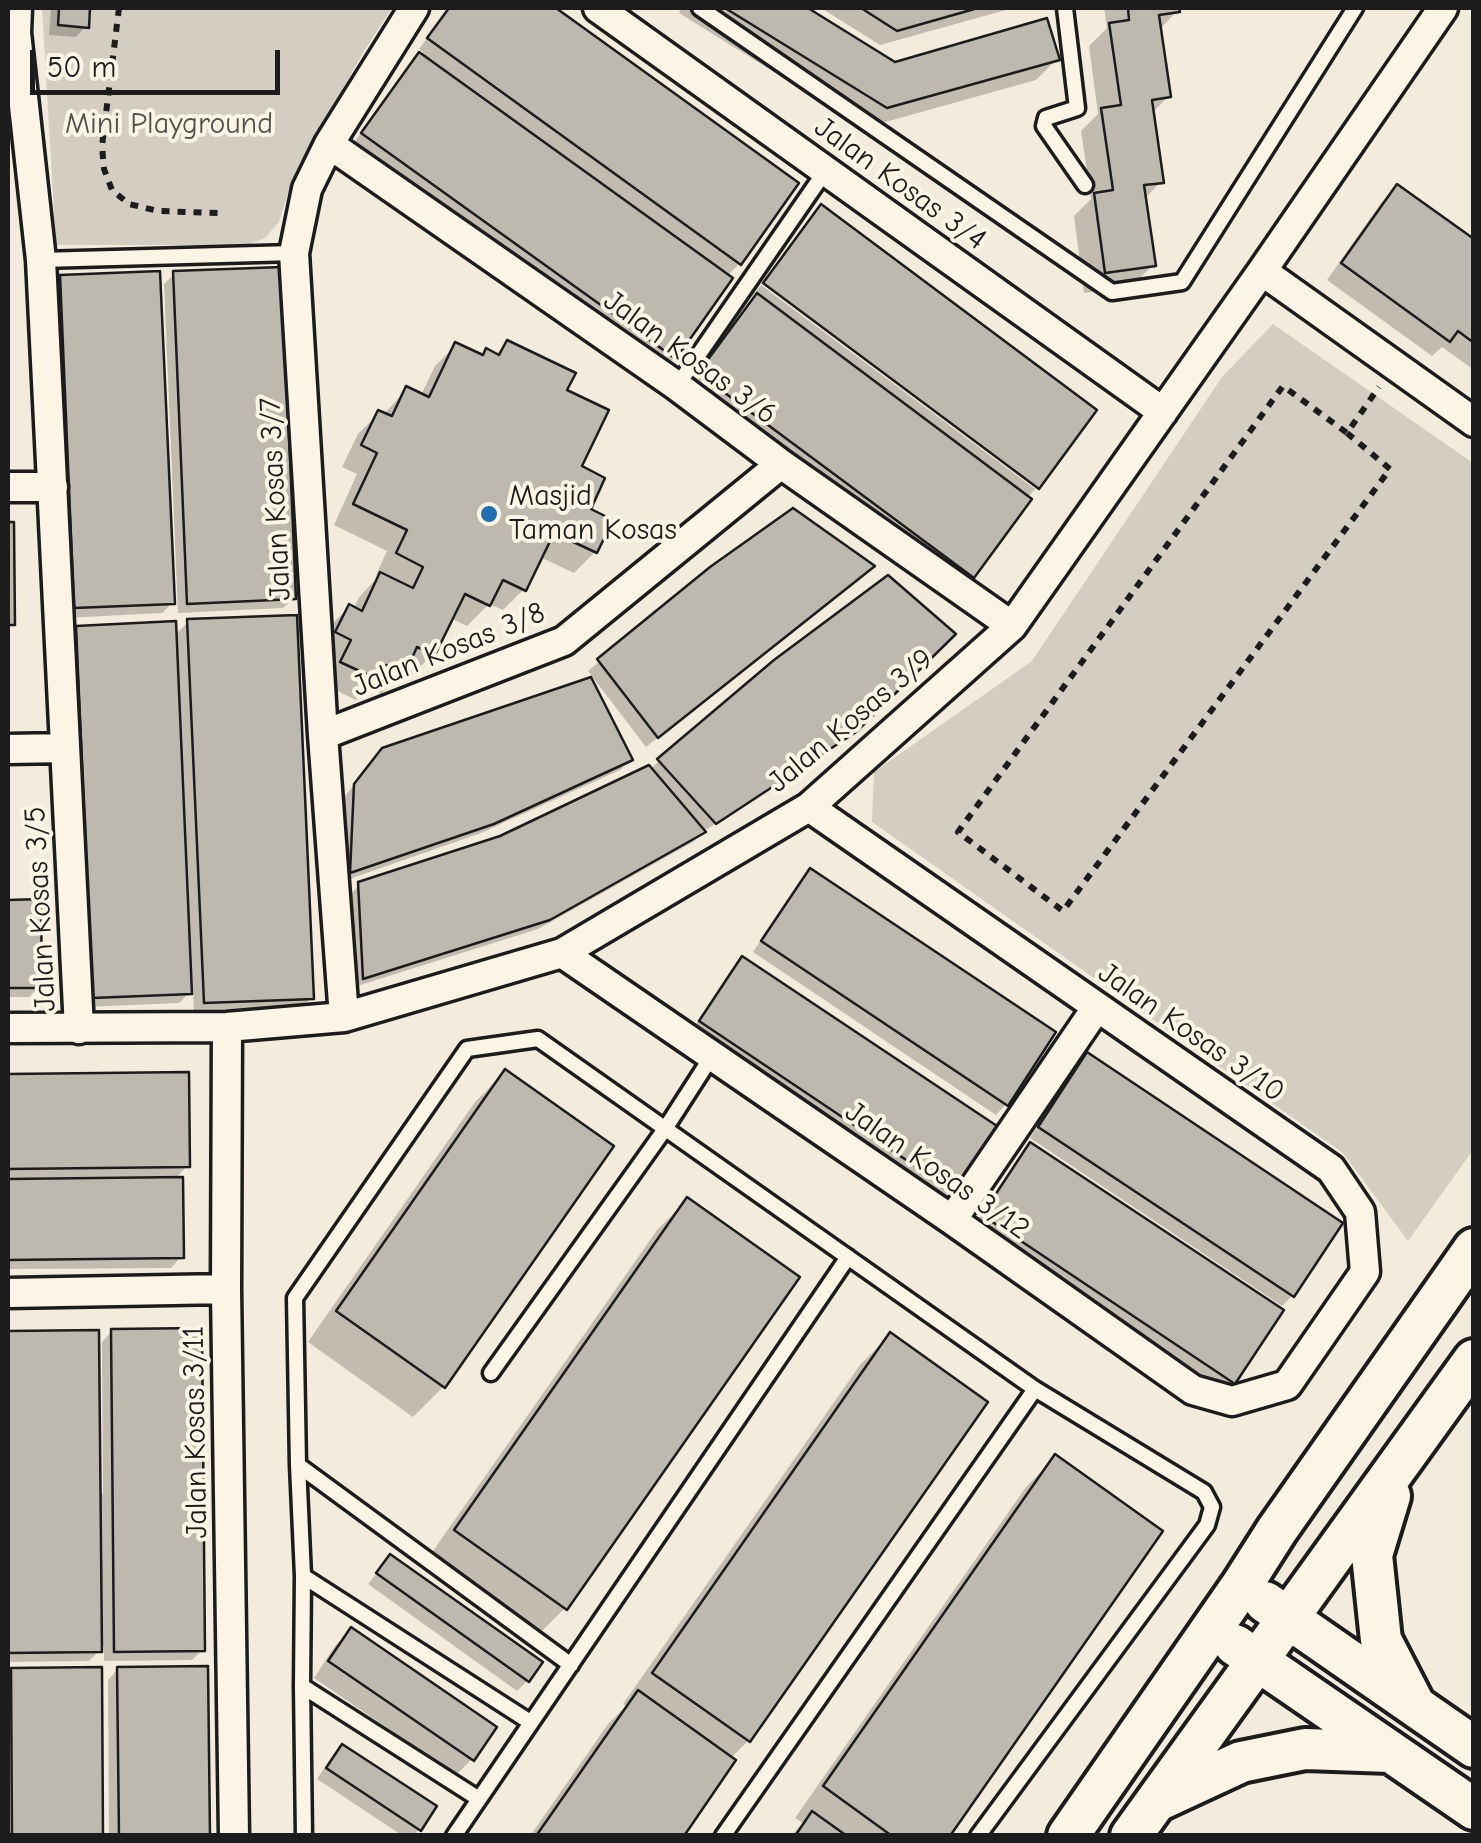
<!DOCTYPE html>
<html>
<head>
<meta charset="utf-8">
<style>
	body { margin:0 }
	#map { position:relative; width:1481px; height:1843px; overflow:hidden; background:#f3ecdd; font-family:"Comic Neue",sans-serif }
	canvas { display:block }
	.frame { position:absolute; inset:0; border:10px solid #1c1c1c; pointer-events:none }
	.scale { position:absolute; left:30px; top:50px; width:250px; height:45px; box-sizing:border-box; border:5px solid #1c1c1c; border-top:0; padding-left:12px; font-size:30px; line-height:35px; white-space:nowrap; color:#1c1c1c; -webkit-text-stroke:8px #fcf5e5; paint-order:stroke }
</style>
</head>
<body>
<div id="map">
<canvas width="1481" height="1843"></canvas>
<div class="frame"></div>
<div class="scale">50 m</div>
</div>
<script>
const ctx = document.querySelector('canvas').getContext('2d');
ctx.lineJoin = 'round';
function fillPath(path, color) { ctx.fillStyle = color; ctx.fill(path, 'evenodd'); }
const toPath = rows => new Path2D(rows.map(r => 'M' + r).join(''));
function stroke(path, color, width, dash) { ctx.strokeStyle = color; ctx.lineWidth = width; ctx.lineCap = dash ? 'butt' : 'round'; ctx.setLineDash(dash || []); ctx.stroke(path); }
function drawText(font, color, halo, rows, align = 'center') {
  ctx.font = font + ' "Comic Neue",sans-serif'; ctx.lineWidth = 8; ctx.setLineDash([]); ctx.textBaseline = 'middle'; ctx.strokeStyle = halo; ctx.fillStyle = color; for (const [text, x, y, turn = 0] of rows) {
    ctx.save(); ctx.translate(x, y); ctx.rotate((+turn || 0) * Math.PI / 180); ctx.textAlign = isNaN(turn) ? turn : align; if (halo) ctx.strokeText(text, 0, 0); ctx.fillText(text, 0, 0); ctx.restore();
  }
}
fillPath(toPath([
	[42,8,392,8,364,51,292,180,279,222,265,238,246,245,56,245],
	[1273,324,1473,463,1473,1150,1408,1241,1343,1153,872,822,874,772,1032,661,1222,377]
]), '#d3cec1');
fillPath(toPath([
	[51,8,88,8,86,26,76,37,49,35],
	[449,8,552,8,796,183,740,263,727,276,730,278,674,358,663,368,353,144,409,65,423,52,419,49],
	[682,8,804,8,894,64,1057,59,1036,80,864,128,679,13],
	[821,8,1013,8,880,45],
	[1104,8,1177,8,1177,11,1159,30,1169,96,1151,114,1161,182,1144,199,1153,265,1132,286,1084,293,1074,216,1091,199,1081,131,1098,114,1089,46,1107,28],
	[1397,187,1474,242,1474,370,1442,347,1432,356,1327,280,1381,203],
	[174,274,294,598,283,608,178,613,164,284],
	[61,277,172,603,162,613,65,618,50,288],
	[761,285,1035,489,1027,498,972,576,962,586,690,384,747,307,757,296,754,294],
	[507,343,564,391,595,552,574,573,540,557,524,589,503,610,489,604,467,626,450,618,433,654,412,675,404,671,381,694,368,687,356,700,321,683,328,628,349,607,353,609,360,596,379,576,376,575,387,551,334,525,357,474,342,467,358,434,379,413,383,415,407,389,421,395,435,366,456,345,481,357,487,351,495,355],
	[8,525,11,525,12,624,8,628],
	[711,569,862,576,646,747,588,671],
	[188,622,311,998,301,1008,194,1013,193,989,179,1003,82,1007,67,639,77,628,174,636],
	[953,635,843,742,704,831,693,842,538,929,354,987,349,895,360,885,501,839,650,770,659,761],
	[383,750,630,760,620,770,481,833,341,882,344,797],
	[810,871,1006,1104,996,1115,753,952,800,882],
	[8,902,38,902,39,987,29,997,8,997],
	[742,959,952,1190,942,1200,691,1032,732,969],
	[1087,1056,1292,1296,1282,1306,1030,1138,1077,1066],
	[505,1072,611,1147,443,1387,413,1417,308,1342,475,1102],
	[187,1075,187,1166,174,1180,181,1257,171,1268,8,1269,8,1077],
	[1031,1145,1280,1311,1233,1383,1222,1393,973,1227,1021,1155],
	[687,1200,565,1608,535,1638,426,1561,657,1230],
	[112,1331,202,1650,192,1660,104,1661,104,1646,89,1661,8,1662,8,1333,96,1333,98,1494,103,1494,102,1342],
	[890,1335,984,1402,748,1741,730,1759,681,1836,530,1836,608,1724,626,1706,623,1704,860,1365],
	[1056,1457,947,1836,791,1836,803,1823,795,1818,1026,1487],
	[390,1557,527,1681,517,1691,368,1584],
	[351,1630,472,1759,456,1775,314,1678,335,1646],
	[118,1669,207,1836,109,1836,108,1680],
	[12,1670,101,1836,8,1836,8,1674],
	[342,1747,419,1829,413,1836,403,1836,317,1779,332,1757]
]), '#0003');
const building = toPath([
	[59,8,90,8,89,28,58,25,59,8],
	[449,8,556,8,799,183,741,265,427,38,449,8],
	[725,8,808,8,895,62,1047,18,1060,60,887,108,725,8],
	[861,8,978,8,897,31,861,8],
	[1128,8,1179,8,1180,12,1159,15,1171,97,1152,100,1164,183,1144,185,1156,266,1105,273,1094,193,1113,190,1101,108,1121,105,1109,23,1129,20,1128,8],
	[419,52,733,278,676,359,361,133,419,52],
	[1397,184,1474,239,1474,343,1458,331,1450,342,1341,263,1397,184],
	[821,204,1097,410,1039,489,763,283,821,204],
	[282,267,296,599,187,604,173,271,282,267],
	[160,271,175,604,74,608,60,275,160,271],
	[757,293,1032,499,974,578,698,373,757,293],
	[507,340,576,373,567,390,609,410,582,466,605,478,591,509,613,520,597,553,554,533,526,591,503,580,490,606,465,594,435,655,417,647,405,674,386,665,379,680,340,662,351,640,335,632,349,604,362,611,380,572,413,588,423,567,396,553,407,530,353,504,377,453,361,445,378,410,392,416,406,386,429,397,455,342,483,355,486,348,499,355,507,340],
	[793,508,875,566,658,738,597,659,710,567,793,508],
	[8,522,14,522,15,625,8,625,8,522],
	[888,575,956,634,856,732,716,824,657,759,774,660,888,575],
	[297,615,314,999,204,1003,187,619,297,615],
	[176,621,192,994,92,998,76,626,176,621],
	[591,677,633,760,494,824,350,873,354,784,382,748,591,677],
	[649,765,706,832,550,920,363,979,358,882,500,836,649,765],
	[810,868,1056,1032,1008,1106,761,941,810,868],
	[41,899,42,988,8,988,8,900,41,899],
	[742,956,997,1126,954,1192,699,1021,742,956],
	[1087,1052,1343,1223,1294,1297,1038,1127,1087,1052],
	[505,1069,614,1146,445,1388,336,1311,505,1069],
	[189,1072,190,1167,8,1169,8,1074,189,1072],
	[1030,1142,1284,1310,1235,1384,982,1215,1030,1142],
	[183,1177,184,1258,8,1260,8,1179,183,1177],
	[687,1197,800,1277,567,1610,454,1530,687,1197],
	[202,1328,205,1651,114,1652,111,1329,202,1328],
	[99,1330,102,1652,8,1653,8,1331,99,1330],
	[890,1332,988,1402,750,1742,652,1673,890,1332],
	[1055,1454,1163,1531,950,1836,892,1836,823,1786,1055,1454],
	[390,1554,543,1662,529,1682,376,1573,390,1554],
	[351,1627,497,1727,474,1761,328,1661,351,1627],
	[208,1666,210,1836,119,1836,117,1667,208,1666],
	[102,1667,103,1836,12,1836,11,1668,102,1667],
	[638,1690,736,1760,684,1836,536,1836,638,1690],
	[342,1744,437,1806,421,1831,326,1768,342,1744],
	[812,1811,847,1836,795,1836,812,1811]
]);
fillPath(building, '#beb9ae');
stroke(building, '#1c1c1c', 2.5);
const lane = toPath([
	[700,8,1112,292,1182,282,1355,8],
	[1065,8,1077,108,1046,118,1044,126,1085,185],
	[41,260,294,253],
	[677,386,826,170],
	[491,1373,665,1129,712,1056],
	[298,1465,571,1665],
	[303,1576,530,1722],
	[302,1686,479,1799],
	[304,1836,302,1686,303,1576,298,1465,295,1298,467,1049,538,1039,1035,1389,1204,1492,1212,1507,1207,1525,978,1836],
	[454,1836,848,1257],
	[723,1836,1035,1389]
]);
const street = toPath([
	[17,8,16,33,41,260,79,1029],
	[598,8,1163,412],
	[329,144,677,386,781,464,1012,626],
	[1262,271,1474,422],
	[8,487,53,487],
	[323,735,564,641,781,464],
	[8,749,65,748],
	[562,953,952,1220,1193,1390,1232,1401,1287,1385,1365,1272,1360,1212,1331,1169,809,807],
	[344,1017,323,735,294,253,307,189,329,144,414,8],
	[227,1027,226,1289,234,1836],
	[8,1028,227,1027,344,1017,562,953,809,807,1012,626,1262,271,1443,8],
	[952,1220,1097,1007],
	[8,1293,226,1289]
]);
const secondary = toPath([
	[1390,1496,1372,1555,1381,1640,1413,1702],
	[1265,1602,1474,1747],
	[1235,1645,1474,1809],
	[1157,1801,1241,1762,1305,1749,1390,1752],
	[1068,1836,1242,1585,1277,1530,1474,1249],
	[1131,1836,1474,1360]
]);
stroke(lane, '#1c1c1c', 21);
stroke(street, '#1c1c1c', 35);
stroke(secondary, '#1c1c1c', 48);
stroke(toPath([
	[119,8,102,146,104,169,112,190,129,204,158,211,220,213],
	[1347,433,1390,469,1063,911,958,832,1283,386,1347,433,1379,387]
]), '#1c1c1c', 6, [8, 8]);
stroke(lane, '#fcf5e5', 14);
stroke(street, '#fcf5e5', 28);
stroke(secondary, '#fcf5e5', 40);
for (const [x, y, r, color] of [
	[489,514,10,"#1f6fb2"]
]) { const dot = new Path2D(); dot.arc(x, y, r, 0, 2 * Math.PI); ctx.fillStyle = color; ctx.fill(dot); stroke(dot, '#fcf5e5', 4); }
drawText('30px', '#53514e', '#fcf5e5', [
	["Mini Playground",169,125]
]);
drawText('30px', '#1c1c1c', '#fcf5e5', [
	["Jalan Kosas 3/4",900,184,36],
	["Jalan Kosas 3/6",690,358,36],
	["Jalan Kosas 3/7",276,499,-93],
	["Jalan Kosas 3/8",449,650,-22],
	["Jalan Kosas 3/9",851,721,-40],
	["Jalan Kosas 3/5",41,909,-93],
	["Jalan Kosas 3/10",1191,1033,35],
	["Jalan Kosas 3/12",937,1171,35],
	["Jalan Kosas 3/11",196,1432,-91]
]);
drawText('30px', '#1c1c1c', '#fcf5e5', [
	["Masjid",509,497],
	["Taman Kosas",509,531]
], 'left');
</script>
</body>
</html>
